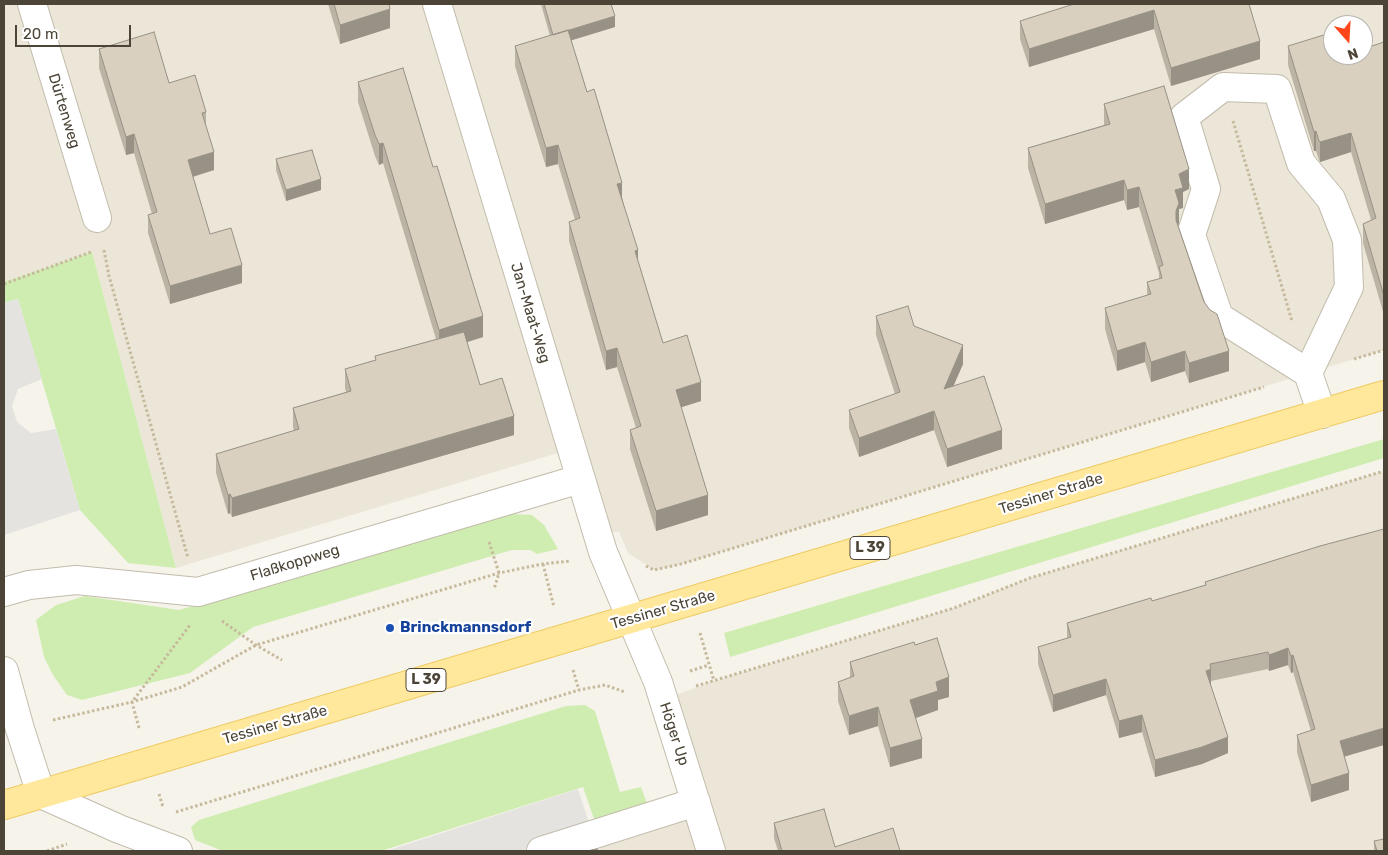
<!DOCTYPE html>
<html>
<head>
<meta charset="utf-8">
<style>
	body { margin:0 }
	#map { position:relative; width:1388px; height:855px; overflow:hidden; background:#f6f3eb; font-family:Rubik,sans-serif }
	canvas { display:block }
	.frame { position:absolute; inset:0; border:5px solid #4c4537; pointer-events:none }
	.north { position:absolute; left:1323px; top:15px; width:50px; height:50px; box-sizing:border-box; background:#fff; border:1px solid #b7b5af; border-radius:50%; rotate:161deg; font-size:14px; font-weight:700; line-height:20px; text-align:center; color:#4c4537 }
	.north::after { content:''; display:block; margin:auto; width:18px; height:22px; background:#ff4619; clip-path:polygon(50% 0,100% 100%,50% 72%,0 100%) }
	.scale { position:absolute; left:15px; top:25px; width:116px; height:22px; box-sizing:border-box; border:2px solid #4c4537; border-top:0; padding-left:6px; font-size:15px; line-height:18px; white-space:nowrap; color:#4c4537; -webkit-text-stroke:4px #fff; paint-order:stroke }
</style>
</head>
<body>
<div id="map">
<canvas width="1388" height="855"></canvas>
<div class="frame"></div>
<div class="north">N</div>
<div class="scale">20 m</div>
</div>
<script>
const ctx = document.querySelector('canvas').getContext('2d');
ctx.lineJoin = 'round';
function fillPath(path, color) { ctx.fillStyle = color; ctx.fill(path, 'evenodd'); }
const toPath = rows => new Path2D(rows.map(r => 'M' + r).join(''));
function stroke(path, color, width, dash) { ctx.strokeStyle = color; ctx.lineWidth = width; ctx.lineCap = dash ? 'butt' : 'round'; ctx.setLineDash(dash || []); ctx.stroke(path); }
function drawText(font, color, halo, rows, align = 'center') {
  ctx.font = font + ' Rubik,sans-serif'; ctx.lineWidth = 4.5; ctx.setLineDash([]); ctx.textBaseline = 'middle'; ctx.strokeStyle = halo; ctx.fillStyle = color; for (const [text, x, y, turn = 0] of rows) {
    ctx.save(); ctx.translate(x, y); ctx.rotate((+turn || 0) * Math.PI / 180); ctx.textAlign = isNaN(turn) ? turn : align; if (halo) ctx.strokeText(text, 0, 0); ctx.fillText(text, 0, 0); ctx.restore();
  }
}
fillPath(toPath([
	[4,4,1384,4,1384,350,681,564,654,570,628,553,619,532,597,532,571,449,176,568,92,252,4,282],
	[1333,25,1363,25,1363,55,1333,55],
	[1384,471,1384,851,541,851,696,801,667,698,714,681,954,608,1030,578]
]), '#ebe6d8');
fillPath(toPath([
	[92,252,176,568,128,563,80,510,18,299,4,303,4,282],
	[1384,439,1384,458,730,657,724,633],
	[513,514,532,515,544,525,558,549,537,554,530,550,512,550,253,627,190,673,82,700,67,695,53,675,44,657,36,620,56,605,85,596,179,610],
	[585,705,595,711,620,792,641,787,648,806,595,822,583,787,381,851,223,851,195,840,191,827,199,820,566,706]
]), '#cfedb0');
fillPath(toPath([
	[18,299,42,379,18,389,12,406,17,422,31,433,56,429,80,510,4,535,4,303],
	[578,789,591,829,521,851,386,851]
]), '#e5e3df');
const minor = toPath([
	[32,4,97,218],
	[437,4,603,552,658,682,711,851],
	[1308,373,1349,287,1347,240,1331,199,1301,163,1277,89,1223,87,1184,117,1206,189,1191,235,1219,317,1308,373,1322,414],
	[4,592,29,585,76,580,198,592,580,479],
	[4,671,20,729,41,794,119,829,178,851],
	[541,851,696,802]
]);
const major = toPath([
	[4,805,1384,395]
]);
stroke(minor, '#c3bcac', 30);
stroke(major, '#eeca61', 30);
stroke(toPath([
	[1233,121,1292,321],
	[104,250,109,276,188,558],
	[4,284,91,252],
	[1354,359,1384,350],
	[489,542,499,573,494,589],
	[543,564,554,607],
	[646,566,654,570,681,564,1264,387],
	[222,621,256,645,282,660],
	[700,633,714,681],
	[573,670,579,690],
	[690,671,709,665],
	[696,686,954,608,1030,578,1384,471],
	[53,720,132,702,182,687,256,645,499,573,543,564,570,561],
	[139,728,132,702,190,625],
	[159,794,163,807],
	[176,812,579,690,605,685,625,692],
	[47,851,67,844]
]), '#c6b99c', 3, [2.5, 2.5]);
stroke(minor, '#fff', 28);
stroke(major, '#ffe79b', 28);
fillPath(toPath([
	[328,4,389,4,390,28,340,44],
	[541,4,611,4,615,27,571,40,587,92,622,197,638,261,663,343,701,401,681,407,708,515,656,531,630,449,630,430,636,428,617,367,606,370,569,241,569,222,575,220,558,164,546,167,515,66,515,46,550,36],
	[1249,4,1260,59,1171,86,1154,29,1029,67,1020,39,1020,21],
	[1384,42,1384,315,1363,243,1363,224,1371,220,1351,152,1320,162,1319,160,1316,151,1314,151,1288,65,1288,46,1331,49,1363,55],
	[99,49,169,83,206,112,206,126,214,170,193,177,210,234,242,283,170,304,148,233,148,215,152,214,134,153,126,155,99,68],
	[358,82,483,337,467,342,480,385,514,435,232,517,230,513,228,514,216,473,216,454,294,431,293,427,293,408,346,392,345,388,345,369,375,360,375,356,436,339,383,163,379,165,375,156,358,102],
	[1104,104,1189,189,1183,192,1183,208,1179,209,1179,223,1178,225,1229,371,1189,383,1185,371,1151,382,1145,362,1117,371,1105,329,1105,308,1147,295,1147,282,1159,279,1159,273,1139,207,1127,210,1124,200,1045,224,1028,168,1028,148,1104,125],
	[276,159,321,190,286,201,276,170],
	[876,316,914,326,963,364,953,386,1002,449,947,467,934,430,859,457,849,428,849,410,895,394,876,335],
	[1320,546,1344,757,1349,790,1311,802,1297,752,1297,735,1311,731,1293,672,1291,673,1288,665,1269,671,1268,669,1211,681,1211,686,1228,753,1202,764,1155,777,1142,732,1119,738,1106,695,1053,712,1038,664,1038,647,1067,638,1067,623,1152,601,1205,585,1205,582],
	[915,645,949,697,938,700,938,710,916,718,922,758,890,767,878,726,849,735,838,701,838,682,850,678,850,662],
	[774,823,835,847,900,851,778,851,774,838],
	[1374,841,1384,851,1374,851]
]), '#bbb3a4');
fillPath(toPath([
	[390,9,390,28,340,44,340,25],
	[1154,10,1154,29,1029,67,1029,49],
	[615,16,615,27,553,46,553,35],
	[1260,41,1260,59,1171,86,1171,68],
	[1316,131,1316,151,1314,151,1314,132],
	[1351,133,1351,152,1320,162,1320,142],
	[134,134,134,153,126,155,126,137],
	[383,143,383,163,379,165,379,144],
	[558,145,558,164,546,167,546,148],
	[214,152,214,170,188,178,188,160],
	[1189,169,1189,189,1183,192,1183,208,1179,209,1179,223,1176,231,1175,190,1179,174],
	[321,179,321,190,286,201,286,190],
	[1124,180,1124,200,1045,224,1045,204],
	[622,183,622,202,617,184],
	[1139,187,1139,207,1127,210,1127,190],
	[638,250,638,269,635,251],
	[242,265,242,283,170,304,170,286],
	[483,316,483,337,439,351,439,330],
	[1145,342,1145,362,1117,371,1117,351],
	[963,345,963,364,944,408,944,389],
	[617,348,617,367,606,370,606,351],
	[1185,351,1185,371,1151,382,1151,362],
	[1229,351,1229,371,1189,383,1189,363],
	[701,382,701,401,676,409,676,390],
	[934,411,934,430,859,457,859,438],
	[514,416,514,435,232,517,232,498],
	[1002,430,1002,449,947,467,947,449],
	[230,494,230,513,228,514,228,495],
	[708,495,708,515,656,531,656,511],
	[1288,648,1288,665,1269,671,1269,655],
	[1293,655,1293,672,1291,673,1291,656],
	[1211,669,1211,686,1206,688,1206,671],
	[949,677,949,697,938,700,938,710,910,720,910,700,936,682],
	[1106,679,1106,695,1053,712,1053,695],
	[878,707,878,726,849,735,849,716],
	[1142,715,1142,732,1119,738,1119,721],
	[1384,728,1384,745,1340,758,1340,741],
	[1228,737,1228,753,1202,764,1155,777,1155,760],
	[922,739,922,758,890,767,890,748],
	[1349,773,1349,790,1311,802,1311,785]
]), '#989286');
const building = toPath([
	[334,4,389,4,390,9,340,25,334,4],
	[544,4,611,4,615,16,553,35,544,4],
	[1074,4,1249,4,1260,41,1171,68,1154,10,1029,49,1020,21,1074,4],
	[568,30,587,92,594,89,622,183,617,184,638,250,635,251,663,343,687,335,701,382,676,390,708,495,656,511,630,430,641,426,617,348,606,351,569,222,580,218,558,145,546,148,515,46,568,30],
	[154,32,169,83,195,75,206,112,202,113,214,152,188,160,210,234,231,228,242,265,170,286,148,215,157,212,134,134,126,137,99,49,154,32],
	[1327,34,1331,49,1333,48,1333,55,1363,55,1363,49,1384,42,1384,296,1363,224,1376,218,1351,133,1320,142,1319,141,1316,131,1314,132,1288,46,1327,34],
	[403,68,433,167,437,166,483,316,439,330,383,143,379,144,375,135,358,82,403,68],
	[1164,86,1189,169,1179,174,1183,188,1175,190,1179,203,1176,211,1176,220,1204,302,1210,310,1217,314,1229,351,1189,363,1185,351,1151,362,1145,342,1117,351,1105,308,1151,294,1147,282,1162,278,1159,267,1163,265,1139,187,1127,190,1124,180,1045,204,1028,148,1110,124,1104,104,1164,86],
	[312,150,321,179,286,190,276,159,312,150],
	[908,306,914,326,963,345,944,389,984,376,1002,430,947,449,934,411,859,438,849,410,900,392,876,316,908,306],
	[464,332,480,385,502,378,514,416,232,498,230,494,228,495,216,454,299,429,293,408,351,391,345,369,376,360,375,356,464,332],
	[1384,529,1384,728,1340,741,1349,773,1311,785,1297,735,1315,729,1293,655,1291,656,1288,648,1269,655,1268,652,1210,664,1211,669,1206,671,1228,737,1202,747,1155,760,1142,715,1119,721,1106,679,1053,695,1038,647,1071,637,1067,623,1151,598,1152,601,1206,585,1205,582,1320,546,1384,529],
	[937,638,949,677,936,682,938,691,910,700,922,739,890,748,878,707,849,716,838,682,854,676,850,662,914,642,915,645,937,638],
	[824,809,835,847,893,828,900,851,782,851,774,823,824,809],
	[1384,839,1384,851,1377,851,1374,841,1384,839],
	[597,849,598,851,587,851,597,849]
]);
fillPath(building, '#d9d0bf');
stroke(building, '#989286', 1);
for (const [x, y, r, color] of [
	[390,628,5,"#1a4fb4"]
]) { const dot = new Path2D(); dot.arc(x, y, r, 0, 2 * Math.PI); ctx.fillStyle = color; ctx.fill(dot); stroke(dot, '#fff', 2); }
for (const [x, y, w] of [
	[870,548,40],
	[426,680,40]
]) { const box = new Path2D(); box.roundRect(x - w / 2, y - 11.5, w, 23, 4); ctx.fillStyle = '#fff'; ctx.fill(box); stroke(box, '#4c4537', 1); }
drawText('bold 14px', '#4c4537', null, [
	["L 39",870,548],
	["L 39",426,680]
]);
drawText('15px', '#4c4537', '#fff', [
	["Dürtenweg",64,111,73],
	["Jan-Maat-Weg",530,313,73],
	["Tessiner Straße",1051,494,-17],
	["Flaßkoppweg",295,563,-17],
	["Tessiner Straße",663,610,-16],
	["Tessiner Straße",275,725,-16],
	["Höger Up",674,734,72]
]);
drawText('bold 15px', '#164399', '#fff', [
	["Brinckmannsdorf",400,628]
], 'left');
</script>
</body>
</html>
